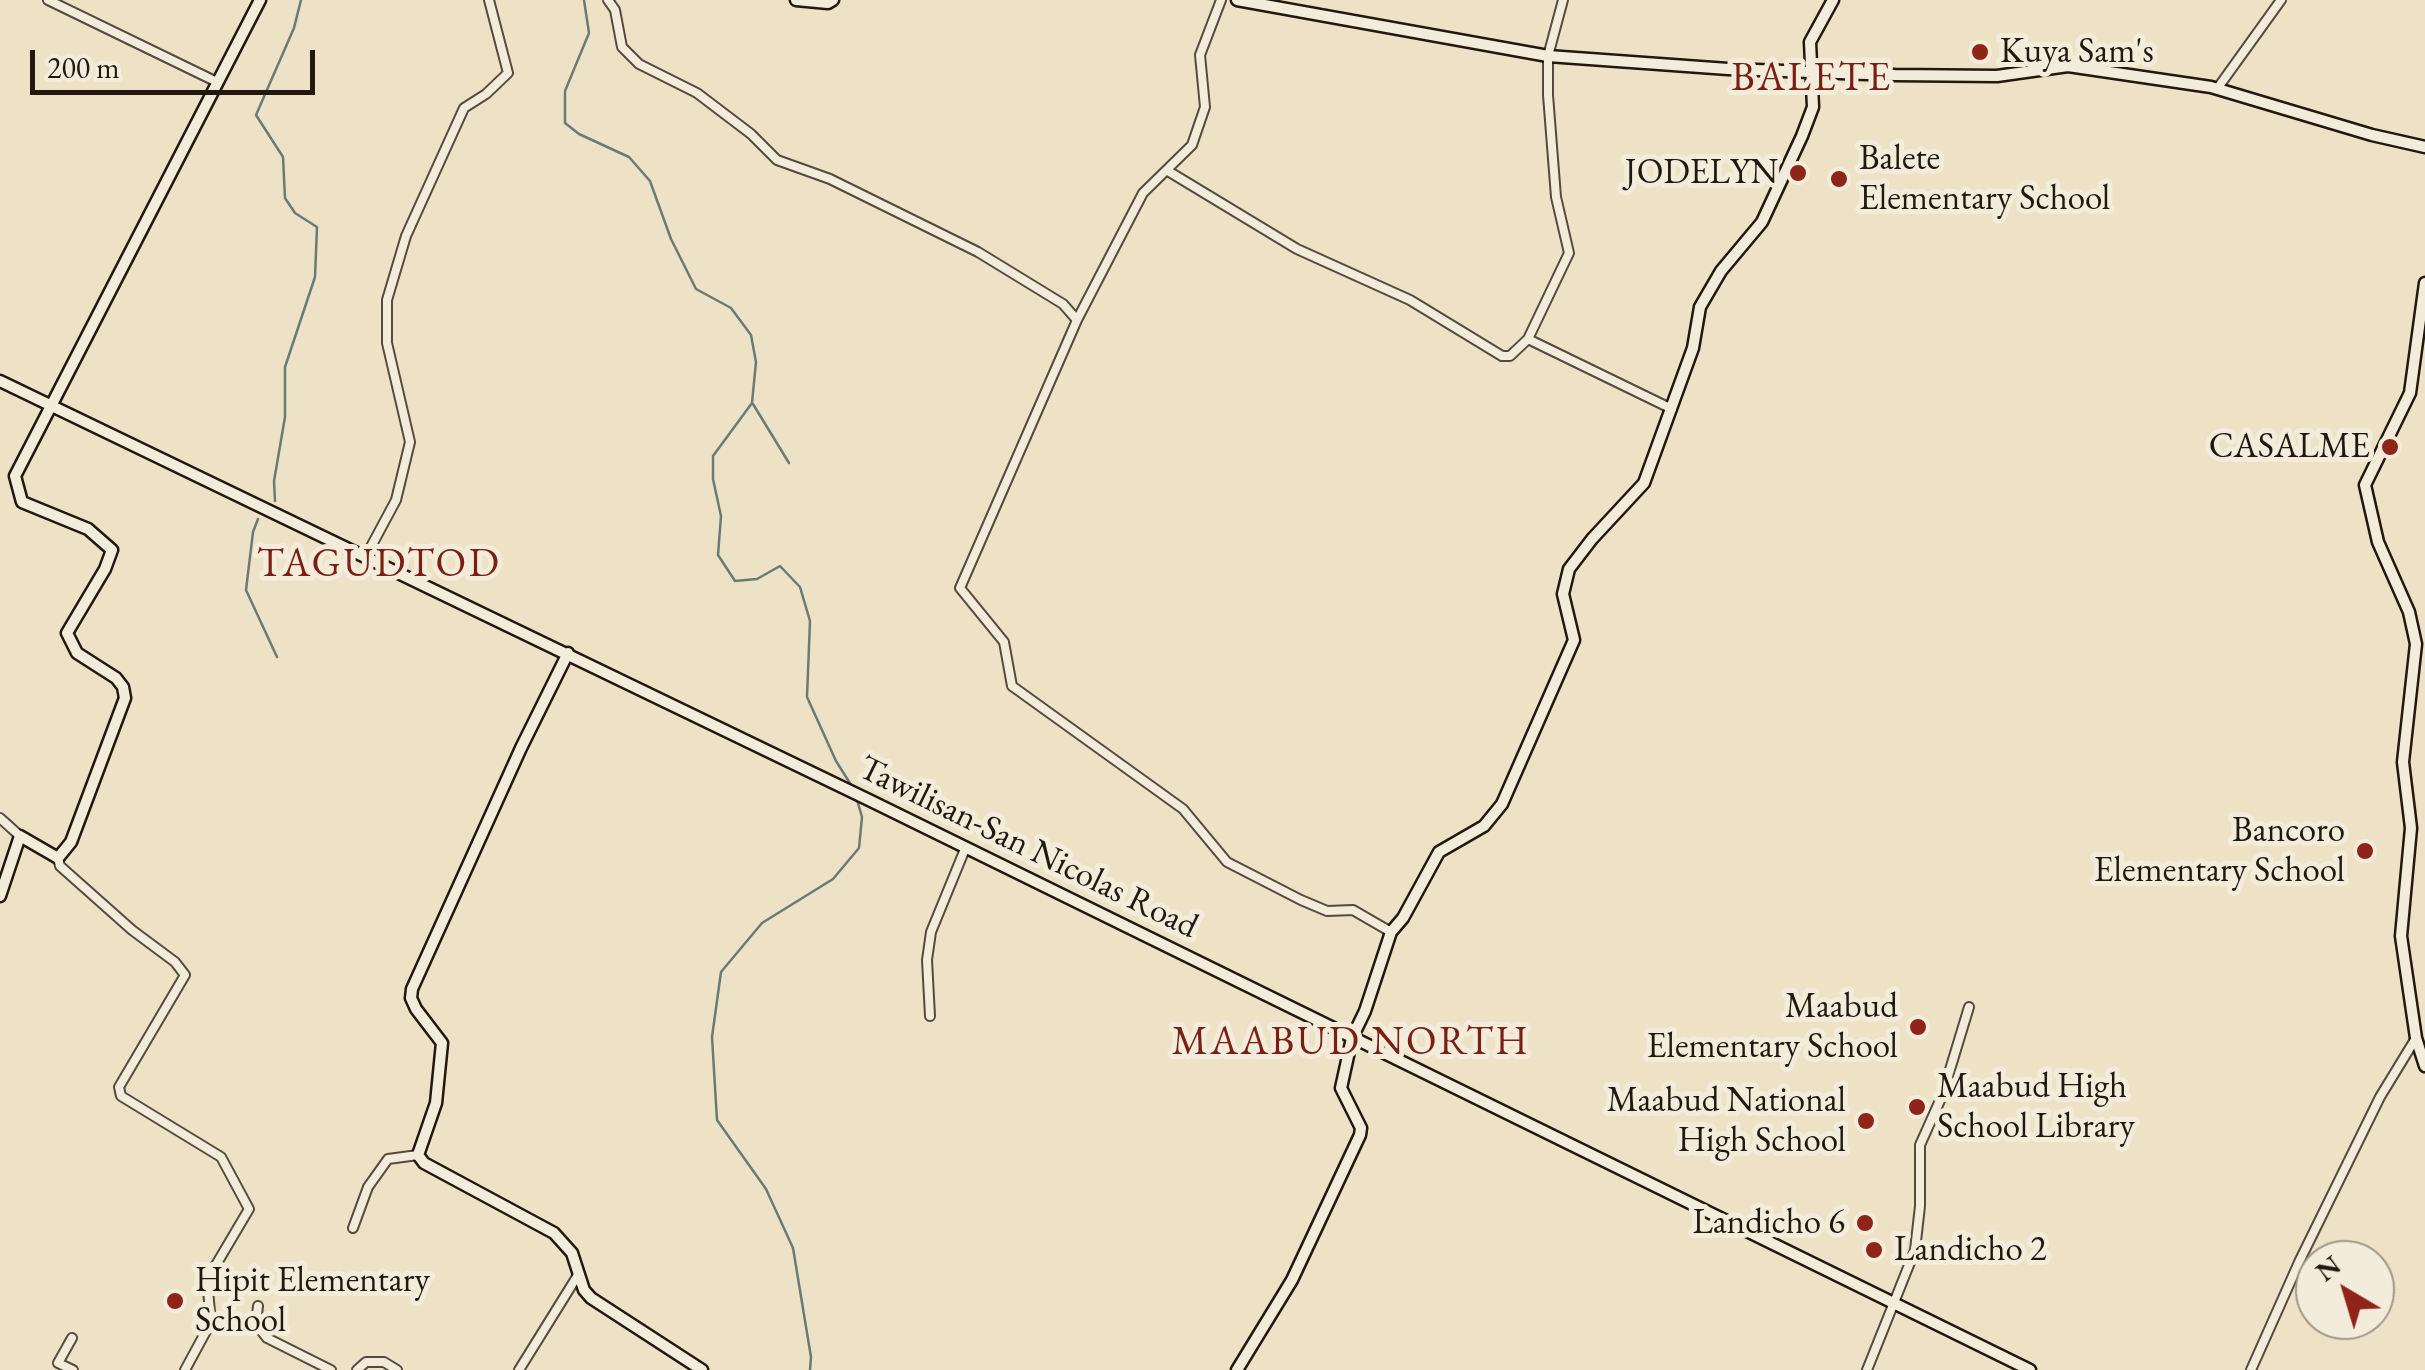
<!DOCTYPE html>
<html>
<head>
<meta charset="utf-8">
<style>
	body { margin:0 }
	#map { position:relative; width:2425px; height:1370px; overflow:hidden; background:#eee2c6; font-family:"EB Garamond",serif }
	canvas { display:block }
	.north { position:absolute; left:2295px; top:1240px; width:100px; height:100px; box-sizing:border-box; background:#f4ecda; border:2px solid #a09789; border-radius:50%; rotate:322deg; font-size:28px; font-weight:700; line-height:40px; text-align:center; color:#231810 }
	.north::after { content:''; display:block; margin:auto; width:35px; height:45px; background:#8f2418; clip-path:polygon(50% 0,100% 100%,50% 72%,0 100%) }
	.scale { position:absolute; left:30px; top:50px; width:285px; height:45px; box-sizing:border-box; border:5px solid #231810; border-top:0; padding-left:12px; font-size:30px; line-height:35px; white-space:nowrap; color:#231810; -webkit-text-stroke:8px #f4ecda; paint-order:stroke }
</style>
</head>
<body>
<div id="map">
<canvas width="2425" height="1370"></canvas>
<div class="north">N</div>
<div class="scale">200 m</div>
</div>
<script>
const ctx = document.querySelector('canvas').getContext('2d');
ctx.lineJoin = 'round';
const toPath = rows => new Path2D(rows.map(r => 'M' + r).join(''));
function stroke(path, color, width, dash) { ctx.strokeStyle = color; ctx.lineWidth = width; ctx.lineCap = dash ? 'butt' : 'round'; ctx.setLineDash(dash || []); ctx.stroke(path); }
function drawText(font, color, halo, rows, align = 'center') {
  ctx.font = font + ' "EB Garamond",serif'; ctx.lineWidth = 10; ctx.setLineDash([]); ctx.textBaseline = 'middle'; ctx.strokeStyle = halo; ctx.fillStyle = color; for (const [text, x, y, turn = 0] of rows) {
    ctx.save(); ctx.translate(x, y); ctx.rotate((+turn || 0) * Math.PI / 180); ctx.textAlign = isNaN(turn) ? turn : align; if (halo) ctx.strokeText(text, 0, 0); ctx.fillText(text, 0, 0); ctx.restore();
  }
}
stroke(toPath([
	[584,0,589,33,565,91,565,123,579,134,629,157,650,181,671,239,696,289,731,308,751,335,756,362,752,403,713,456,713,479,721,516,718,555,735,581,757,579,780,566,800,587,810,621,807,697,836,761,853,788],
	[753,404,789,463],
	[275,501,274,481,285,417,285,367,315,277,317,227,295,213,285,198,283,157,256,115,294,28,301,0],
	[258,519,253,532,246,590,277,657],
	[810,1370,811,1357,793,1248,766,1189,717,1120,712,1037,721,972,762,923,833,879,859,848,862,817,857,800]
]), '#6a7b75', 2.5);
const street = toPath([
	[48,0,217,82],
	[608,0,615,10,622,47,639,64,697,93,751,134,777,160,830,179,978,252,1063,304,1077,320,960,588,1004,642,1012,686,1183,809,1227,862,1301,900,1327,911,1353,910,1391,932],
	[1563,0,1548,56,1548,95,1556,197,1569,253,1528,339,1672,409],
	[2217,89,2281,0],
	[1168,171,1297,249,1410,300,1502,356,1510,356,1528,339],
	[1077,320,1143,193,1192,145,1205,107,1200,55,1221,0],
	[366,556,396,500,410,442,387,343,387,300,406,236,464,108,486,94,508,73,489,0],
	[0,818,20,836],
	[58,858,60,866,132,930,175,962,185,975,119,1087,121,1096,221,1157,249,1209,207,1280,211,1322,185,1370],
	[930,1016,927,960,931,932,965,849],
	[353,1228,368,1187,388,1159,418,1155],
	[258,1306,256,1324,267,1338,331,1370],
	[72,1338,58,1363,73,1370],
	[357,1370,366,1362,384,1362,397,1370],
	[519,1370,578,1275],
	[1867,1370,1915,1250,1920,1206,1920,1145,1942,1096,1969,1007],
	[2251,1370,2300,1260,2380,1097,2416,1038]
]);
const secondary = toPath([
	[796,0,828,3,833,0],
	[1237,0,1548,56,1728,69,1895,75,1997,76,2068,66,2211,87,2372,135,2425,147],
	[2425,283,2410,393,2365,485,2378,542,2409,612,2416,644,2403,762,2411,828,2401,936,2416,1038,2425,1066],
	[0,381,871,801,2030,1370],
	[568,653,521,748,412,989,411,998,416,1009,442,1043,436,1103,418,1155,424,1163,554,1233,572,1253,584,1290,591,1298,702,1370],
	[0,896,20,836,58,858,71,842,125,698,123,687,116,678,77,653,67,633,105,569,112,550,88,529,22,502,15,476,260,0],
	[1237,1370,1292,1280,1360,1135,1361,1128,1341,1088,1352,1038,1365,1011,1391,932,1403,918,1439,852,1484,826,1502,804,1574,640,1563,594,1569,569,1592,539,1644,483,1693,348,1700,307,1721,271,1762,222,1802,136,1813,107,1810,42,1833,0]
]);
stroke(street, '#564a3e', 12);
stroke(secondary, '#231810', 15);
stroke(street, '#f4ecda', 8);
stroke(secondary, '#f4ecda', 10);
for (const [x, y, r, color] of [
	[1980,52,10,"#8f2418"],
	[1798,173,10,"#8f2418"],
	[1839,179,10,"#8f2418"],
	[2390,447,10,"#8f2418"],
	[2365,851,10,"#8f2418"],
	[1918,1027,10,"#8f2418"],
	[1917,1107,10,"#8f2418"],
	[1866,1121,10,"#8f2418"],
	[1865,1223,10,"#8f2418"],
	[1874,1250,10,"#8f2418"],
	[175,1301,10,"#8f2418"]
]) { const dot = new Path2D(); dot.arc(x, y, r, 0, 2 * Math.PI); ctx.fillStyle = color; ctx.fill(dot); stroke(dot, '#f4ecda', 4); }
drawText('35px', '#231810', '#f4ecda', [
	["Kuya Sam's",2000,52,"left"],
	["Balete",1859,159,"left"],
	["Elementary School",1859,199,"left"],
	["JODELYN",1778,173],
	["CASALME",2370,447],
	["Bancoro",2345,831],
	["Elementary School",2345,871],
	["Maabud",1898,1007],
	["Elementary School",1898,1047],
	["Maabud High",1937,1087,"left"],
	["School Library",1937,1127,"left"],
	["Maabud National",1846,1101],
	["High School",1846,1141],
	["Landicho 6",1845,1223],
	["Landicho 2",1894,1250,"left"],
	["Hipit Elementary",195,1281,"left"],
	["School",195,1321,"left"]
], 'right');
drawText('35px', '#231810', '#f4ecda', [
	["Tawilisan-San Nicolas Road",1028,848,26]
]);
ctx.letterSpacing = '2.5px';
drawText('40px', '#7a1f14', '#f4ecda', [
	["BALETE",1812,79],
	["TAGUDTOD",379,565],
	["MAABUD NORTH",1351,1043]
]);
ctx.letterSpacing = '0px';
</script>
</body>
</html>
